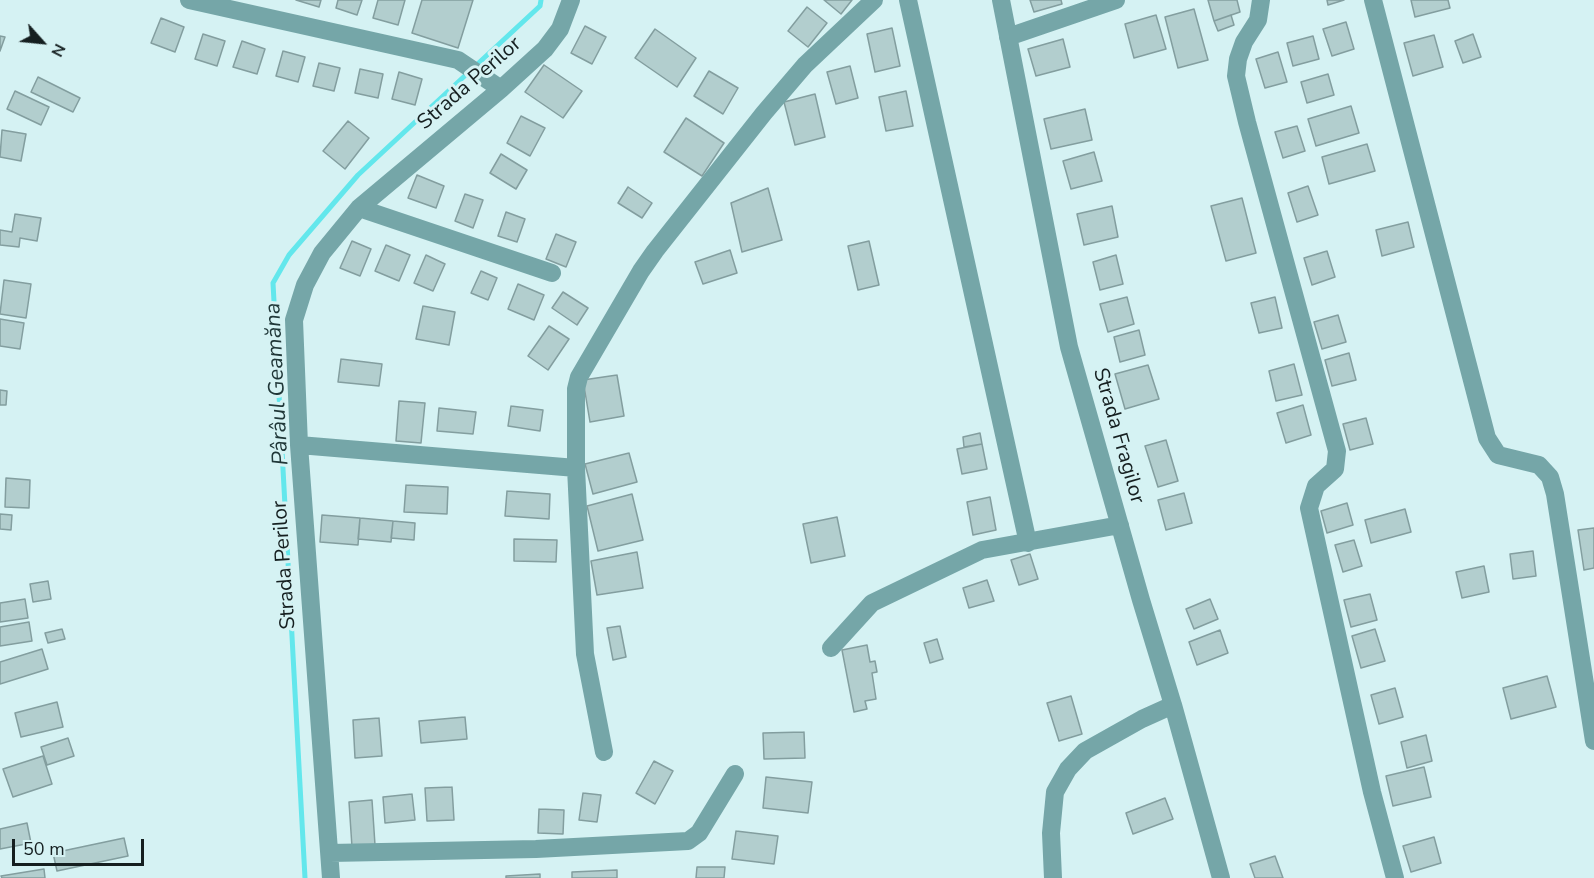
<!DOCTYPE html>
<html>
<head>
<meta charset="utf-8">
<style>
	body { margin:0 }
	#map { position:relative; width:1594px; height:878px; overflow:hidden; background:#d5f2f3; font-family:"Nunito Sans",sans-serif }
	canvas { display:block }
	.north { position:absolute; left:12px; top:12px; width:60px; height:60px; -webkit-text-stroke:4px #d5f2f3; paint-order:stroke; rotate:117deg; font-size:16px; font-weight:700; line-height:24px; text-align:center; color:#151f20 }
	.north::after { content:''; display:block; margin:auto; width:21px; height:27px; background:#151f20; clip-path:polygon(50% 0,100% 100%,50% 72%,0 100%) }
	.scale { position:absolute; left:12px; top:839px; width:132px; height:27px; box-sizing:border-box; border:3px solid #151f20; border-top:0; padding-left:8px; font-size:18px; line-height:21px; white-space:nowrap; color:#151f20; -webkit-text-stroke:4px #d5f2f3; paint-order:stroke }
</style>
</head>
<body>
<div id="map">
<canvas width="1594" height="878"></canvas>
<div class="north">N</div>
<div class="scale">50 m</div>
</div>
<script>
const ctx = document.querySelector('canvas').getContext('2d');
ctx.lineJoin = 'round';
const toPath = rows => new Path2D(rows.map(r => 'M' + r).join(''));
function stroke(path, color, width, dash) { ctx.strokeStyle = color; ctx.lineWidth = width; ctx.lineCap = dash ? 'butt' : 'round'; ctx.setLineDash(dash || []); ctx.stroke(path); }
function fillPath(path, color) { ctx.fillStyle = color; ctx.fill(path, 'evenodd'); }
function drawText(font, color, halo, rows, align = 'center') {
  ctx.font = font + ' "Nunito Sans",sans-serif'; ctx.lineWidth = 6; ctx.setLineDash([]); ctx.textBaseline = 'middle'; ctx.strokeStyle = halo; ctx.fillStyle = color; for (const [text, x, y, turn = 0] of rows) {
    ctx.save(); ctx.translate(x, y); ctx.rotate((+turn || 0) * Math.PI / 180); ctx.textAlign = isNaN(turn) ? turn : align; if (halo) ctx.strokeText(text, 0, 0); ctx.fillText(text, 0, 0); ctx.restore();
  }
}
stroke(toPath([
	[305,878,273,283,289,255,358,175,540,6,541,0]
]), '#63e7ec', 5);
const building = toPath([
	[296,0,321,0,319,7,296,0],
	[338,0,362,0,357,15,336,8,338,0],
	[378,0,405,0,398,25,373,18,378,0],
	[422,0,473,0,458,48,412,33,422,0],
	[824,0,852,0,841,14,824,0],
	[1030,0,1061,0,1062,4,1034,12,1030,0],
	[1208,0,1237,0,1240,12,1214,21,1208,0],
	[1327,0,1344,0,1328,5,1327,0],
	[1411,0,1448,0,1450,8,1415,17,1411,0],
	[807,7,827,23,808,47,788,31,807,7],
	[1194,9,1208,60,1178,68,1165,17,1194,9],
	[1156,15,1166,49,1134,58,1125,24,1156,15],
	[1231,15,1234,25,1218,31,1214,21,1231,15],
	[161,18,184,27,175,52,151,43,161,18],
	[1346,22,1354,49,1332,56,1323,29,1346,22],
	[585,26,606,37,592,64,571,53,585,26],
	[892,28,900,66,875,72,867,34,892,28],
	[655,29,696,58,677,87,635,58,655,29],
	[203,34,225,41,217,66,195,59,203,34],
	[1473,34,1481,57,1463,63,1455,41,1473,34],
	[1434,35,1443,67,1413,76,1404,43,1434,35],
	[0,36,5,37,0,51,0,36],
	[1313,36,1319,59,1293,66,1287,43,1313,36],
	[1063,39,1070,67,1036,76,1028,49,1063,39],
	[242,41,265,49,257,74,233,67,242,41],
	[283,51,305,57,298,82,276,76,283,51],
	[1278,52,1287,82,1265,88,1256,59,1278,52],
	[319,63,340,68,334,91,313,86,319,63],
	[544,65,582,91,563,118,525,92,544,65],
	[850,66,858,98,836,104,827,72,850,66],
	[360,69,383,74,378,98,355,93,360,69],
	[709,71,738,88,723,114,694,96,709,71],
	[399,72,422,79,415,105,392,99,399,72],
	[1328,74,1334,95,1307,103,1301,82,1328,74],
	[38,77,80,98,73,112,31,92,38,77],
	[15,91,49,107,41,125,7,109,15,91],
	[906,91,913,126,886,131,879,97,906,91],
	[815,94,825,137,795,145,784,102,815,94],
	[1351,106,1359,133,1316,146,1308,119,1351,106],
	[1085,109,1092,140,1051,149,1044,119,1085,109],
	[521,116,545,128,530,156,507,143,521,116],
	[686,118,724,143,702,176,664,152,686,118],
	[348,121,369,138,345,169,323,151,348,121],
	[1297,126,1305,151,1283,158,1275,132,1297,126],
	[2,130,26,134,21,161,0,157,2,130],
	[1367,144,1375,171,1329,184,1322,157,1367,144],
	[1094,152,1102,181,1071,189,1063,161,1094,152],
	[501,154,527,170,516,189,490,173,501,154],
	[417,175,444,186,436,208,408,198,417,175],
	[1308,186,1318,215,1297,222,1288,193,1308,186],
	[628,187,652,203,642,218,618,203,628,187],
	[768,188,782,240,742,252,731,203,768,188],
	[465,194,483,200,473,228,455,221,465,194],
	[1242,198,1256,253,1226,261,1211,206,1242,198],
	[1112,206,1118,237,1084,245,1077,214,1112,206],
	[506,212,525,219,517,242,498,236,506,212],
	[15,214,41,218,37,241,20,238,19,247,0,245,0,230,12,232,15,214],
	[1408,222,1414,247,1382,256,1376,230,1408,222],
	[556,234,576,242,566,267,546,259,556,234],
	[352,241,371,249,360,276,340,268,352,241],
	[869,241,879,285,858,290,848,246,869,241],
	[386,245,410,255,399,281,375,271,386,245],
	[730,250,737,273,703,284,695,262,730,250],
	[1327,251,1335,277,1312,285,1304,258,1327,251],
	[426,255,445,264,433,291,414,283,426,255],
	[1116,255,1123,284,1100,290,1093,262,1116,255],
	[481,271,497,278,488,300,471,293,481,271],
	[4,280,31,284,26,318,0,314,4,280],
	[518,284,544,295,534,320,508,309,518,284],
	[563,292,588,308,577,325,552,308,563,292],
	[1127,297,1134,324,1108,332,1100,304,1127,297],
	[1275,297,1282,328,1259,333,1251,303,1275,297],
	[423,306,455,312,449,345,416,339,423,306],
	[1338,315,1346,342,1322,349,1314,322,1338,315],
	[0,319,24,323,20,349,0,346,0,319],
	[549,326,569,339,548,370,528,356,549,326],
	[1139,330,1145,355,1120,362,1114,337,1139,330],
	[1349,353,1356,380,1332,386,1325,360,1349,353],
	[341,359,382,364,379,386,338,382,341,359],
	[1294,364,1302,395,1276,401,1269,371,1294,364],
	[1148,365,1159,399,1125,409,1115,374,1148,365],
	[617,375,624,416,590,422,583,380,617,375],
	[0,390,7,391,6,405,0,405,0,390],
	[399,401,425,403,421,443,396,441,399,401],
	[1303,405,1311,435,1286,443,1277,413,1303,405],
	[511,406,543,410,540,431,508,426,511,406],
	[439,408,476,412,473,434,437,431,439,408],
	[1366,418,1373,444,1350,450,1343,424,1366,418],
	[980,433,982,444,964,447,963,437,980,433],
	[1166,440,1178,481,1158,487,1145,446,1166,440],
	[982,444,987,469,962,474,957,449,982,444],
	[629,453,637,482,593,494,585,464,629,453],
	[6,478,30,480,29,508,5,507,6,478],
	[406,485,448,487,447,514,404,512,406,485],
	[507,491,550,494,549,519,505,516,507,491],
	[1184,493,1192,523,1166,530,1158,500,1184,493],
	[632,494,643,540,598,551,587,506,632,494],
	[990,497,996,530,973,535,967,502,990,497],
	[1347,503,1353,525,1327,533,1321,511,1347,503],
	[1405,509,1411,532,1371,543,1365,520,1405,509],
	[0,514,12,515,11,530,0,529,0,514],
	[322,515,360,518,358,545,320,542,322,515],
	[837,517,845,556,811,563,803,524,837,517],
	[360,518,393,521,391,542,358,539,360,518],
	[393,521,415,523,414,540,391,538,393,521],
	[1594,528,1594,568,1584,570,1578,530,1594,528],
	[514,539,557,540,556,562,514,561,514,539],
	[1354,540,1362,566,1343,572,1335,545,1354,540],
	[1533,551,1536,576,1513,579,1510,554,1533,551],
	[637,552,643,588,597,595,591,561,637,552],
	[1030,554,1038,579,1019,585,1011,560,1030,554],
	[1484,566,1489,592,1462,598,1456,572,1484,566],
	[987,580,994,601,969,608,963,588,987,580],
	[48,581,51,599,33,602,30,584,48,581],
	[1370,594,1377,620,1351,627,1344,600,1370,594],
	[25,599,28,618,0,622,0,603,25,599],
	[1210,599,1218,619,1194,629,1186,609,1210,599],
	[29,622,32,641,0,646,0,627,29,622],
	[620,626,626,657,613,660,607,628,620,626],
	[62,629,65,639,48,643,45,633,62,629],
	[1375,629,1385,661,1361,668,1352,636,1375,629],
	[1220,630,1228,653,1197,665,1189,642,1220,630],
	[937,639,943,659,930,663,924,643,937,639],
	[867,645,870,662,875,661,877,672,872,673,876,699,865,701,867,709,854,712,842,650,867,645],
	[42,649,48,669,0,684,0,662,42,649],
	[1547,676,1556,707,1511,719,1503,688,1547,676],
	[1395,688,1403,717,1379,724,1371,695,1395,688],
	[1071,696,1082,734,1059,741,1047,703,1071,696],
	[57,702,63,727,21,737,15,713,57,702],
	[465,717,467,739,421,743,419,721,465,717],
	[379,718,382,756,355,758,353,720,379,718],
	[804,732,805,758,764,759,763,733,804,732],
	[1426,735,1432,761,1407,768,1401,742,1426,735],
	[68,738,74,756,47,765,41,747,68,738],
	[43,756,52,784,13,797,3,769,43,756],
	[654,761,673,771,655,804,636,793,654,761],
	[1424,767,1431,797,1393,806,1386,776,1424,767],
	[766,777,812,782,808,813,763,808,766,777],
	[452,787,454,820,427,821,425,788,452,787],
	[583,793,601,795,597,822,579,820,583,793],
	[412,794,415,820,385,823,383,797,412,794],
	[1165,798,1173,819,1133,834,1126,813,1165,798],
	[372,800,375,845,352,847,349,802,372,800],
	[539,809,564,810,563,834,538,833,539,809],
	[27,823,31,843,0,849,0,829,27,823],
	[736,831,778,836,774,864,732,859,736,831],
	[1434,837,1441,863,1411,872,1403,846,1434,837],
	[124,838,128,856,57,871,53,853,124,838],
	[1275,856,1283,878,1255,878,1250,864,1275,856],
	[697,867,725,867,724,878,696,878,697,867],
	[44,869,45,878,2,878,1,876,44,869],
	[617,870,617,878,572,878,572,872,617,870],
	[540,874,540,878,506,878,506,876,540,874]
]);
fillPath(building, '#b2cece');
stroke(building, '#839e9f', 1.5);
stroke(toPath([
	[189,0,458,60,501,89],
	[908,0,1028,543],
	[1001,0,1069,347,1141,600,1173,705,1221,878],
	[1261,0,1258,20,1244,42,1238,59,1236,76,1247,122,1337,451,1335,469,1316,486,1309,508,1372,792,1395,878],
	[1373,0,1487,438,1498,455,1539,465,1550,477,1555,494,1594,741],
	[1008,37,1116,0],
	[359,208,552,273],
	[299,445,576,468],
	[831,648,872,603,982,550,1120,525],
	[604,752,585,654,576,468,576,389,579,377,641,271,655,251,764,113,805,65,874,0],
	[330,853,536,849,688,841,699,833,735,774],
	[331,878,299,445,294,320,305,285,322,253,359,208,501,89,545,49,560,29,571,0],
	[1053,878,1051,833,1055,792,1068,769,1085,751,1142,719,1173,705]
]), '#75a6a8', 18);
drawText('21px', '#151f20', '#d5f2f3', [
	["Strada Perilor",470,84,-41],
	["Strada Fragilor",1118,436,74],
	["Strada Perilor",285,565,-94]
]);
drawText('italic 22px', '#203738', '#d5f2f3', [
	["Pârâul Geamăna",278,384,-93]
]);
</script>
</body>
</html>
